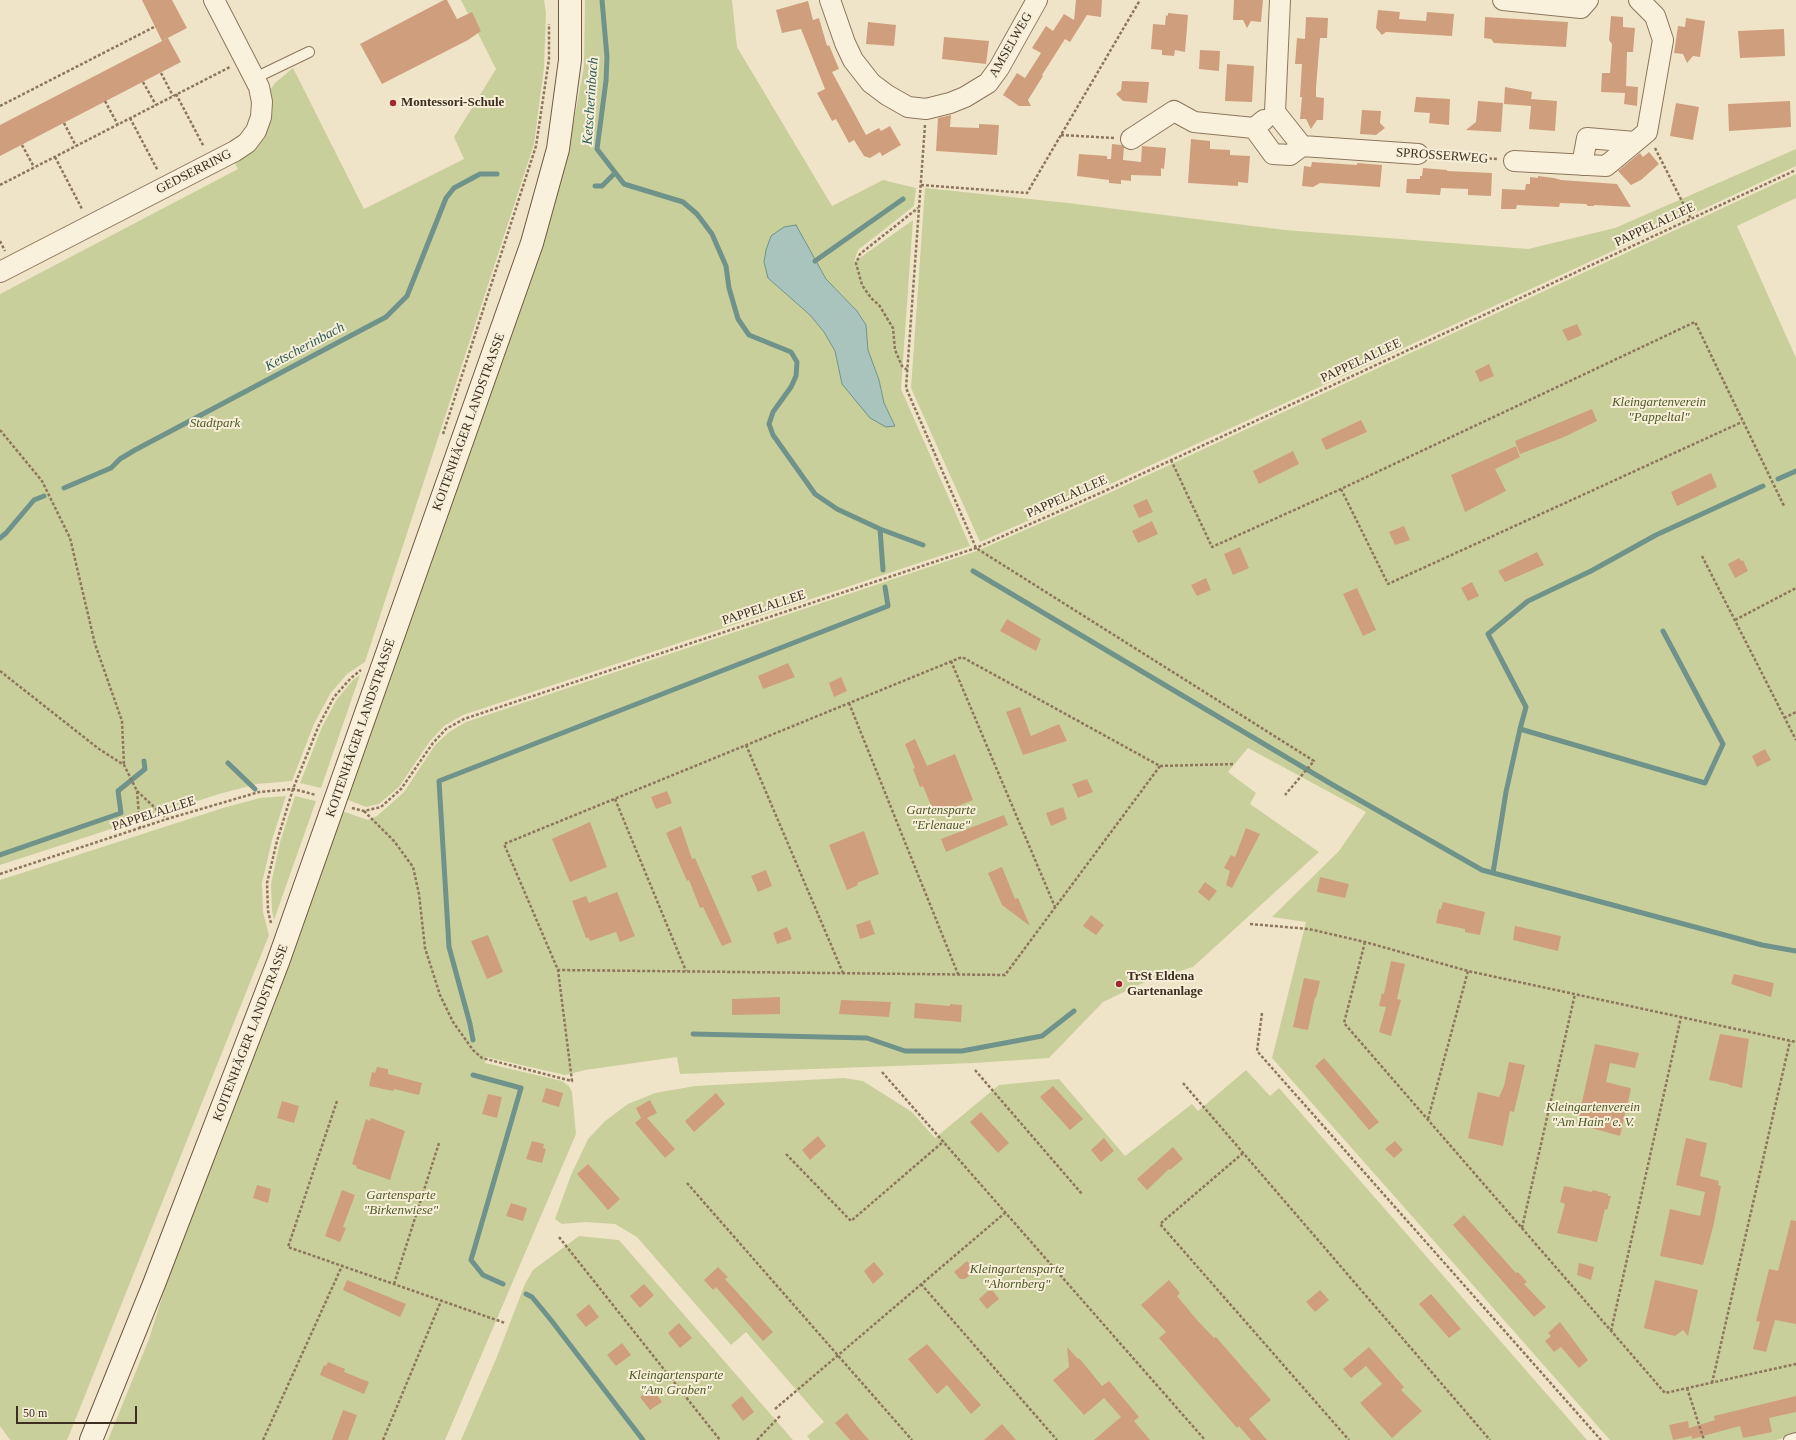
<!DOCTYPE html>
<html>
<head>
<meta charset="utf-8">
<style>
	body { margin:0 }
	#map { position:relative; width:1796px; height:1440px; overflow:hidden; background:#f0e4c8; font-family:"Times New Roman",serif }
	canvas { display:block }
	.scale { position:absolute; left:16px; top:1406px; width:121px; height:18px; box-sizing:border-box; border:2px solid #3d2e20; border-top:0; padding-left:5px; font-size:12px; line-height:14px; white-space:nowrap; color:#3d2e20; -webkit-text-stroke:3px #f7eed8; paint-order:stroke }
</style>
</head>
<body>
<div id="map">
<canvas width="1796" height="1440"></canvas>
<div class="scale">50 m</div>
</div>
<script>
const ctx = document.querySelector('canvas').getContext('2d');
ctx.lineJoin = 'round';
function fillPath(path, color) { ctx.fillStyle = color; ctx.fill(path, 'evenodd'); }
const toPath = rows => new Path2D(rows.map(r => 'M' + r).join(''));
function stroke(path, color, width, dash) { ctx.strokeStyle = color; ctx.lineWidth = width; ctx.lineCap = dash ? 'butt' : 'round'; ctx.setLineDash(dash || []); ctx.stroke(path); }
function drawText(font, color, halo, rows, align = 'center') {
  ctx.font = font + ' "Times New Roman",serif'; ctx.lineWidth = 4; ctx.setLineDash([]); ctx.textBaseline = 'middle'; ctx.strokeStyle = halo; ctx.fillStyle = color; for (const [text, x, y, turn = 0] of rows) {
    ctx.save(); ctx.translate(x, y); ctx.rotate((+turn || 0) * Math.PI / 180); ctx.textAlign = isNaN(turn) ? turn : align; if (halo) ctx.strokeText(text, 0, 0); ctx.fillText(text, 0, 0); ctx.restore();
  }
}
fillPath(toPath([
	[461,0,544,0,546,13,544,68,534,144,365,662,347,674,330,694,314,724,292,781,257,784,219,794,0,865,0,294,238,169,233,160,270,90,275,83,293,68,364,209,464,159,454,137,496,69],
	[585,0,732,0,737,47,832,206,883,180,916,188,914,206,858,250,854,262,913,220,901,389,970,546,463,715,444,726,430,741,399,787,379,804,366,807,346,799,571,138,584,66],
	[803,238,826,279,857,311,866,325,868,350,879,380,884,403,895,425,857,401,842,384,835,351,824,332,810,315,768,278],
	[1796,149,1796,166,1106,486,980,542,911,388,925,188,1068,203,1285,230,1528,249,1615,228],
	[1796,174,1796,198,1737,226,1796,358,1796,1435,1776,1440,1610,1440,1272,1058,1306,922,1272,917,1339,851,1366,812,1248,748,1228,772,1256,793,1250,804,1319,852,1193,967,1147,981,1103,1002,1049,1058,974,1063,680,1074,677,1057,585,1070,565,1075,486,1057,485,1063,562,1081,569,1086,572,1092,576,1134,445,1440,108,1440,149,1339,177,1249,342,811,368,820,377,816,404,792,435,745,449,732,466,722,977,551,1109,493],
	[360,675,321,788,300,783,322,727,337,699,353,680],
	[286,796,272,840,262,883,263,912,269,935,68,1438,67,1440,10,1440,0,1426,0,880,223,808,260,798],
	[295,796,316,801,274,920,272,911,271,884,280,842],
	[1246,1070,1270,1096,1279,1088,1587,1440,810,1440,807,1436,824,1422,746,1332,731,1345,637,1237,615,1224,586,1222,562,1224,555,1219,571,1175,588,1139,605,1121,628,1104,655,1093,695,1086,844,1078,863,1081,912,1112,935,1138,999,1085,1059,1079,1125,1156,1192,1104,1198,1111],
	[579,1236,619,1240,793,1440,461,1440,496,1359,525,1284,533,1270]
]), '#c9cf9b');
const water = toPath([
	[796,225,826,279,857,311,866,325,868,350,879,380,884,403,895,426,886,427,870,418,842,384,835,351,824,332,810,315,768,278,764,262,766,250,771,236,784,227,796,225]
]);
fillPath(water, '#a9c4bc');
stroke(water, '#6f938a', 1);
stroke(toPath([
	[602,0,607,57,606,81,597,149,624,184,683,202,697,214,712,234,726,266,729,288,738,319,749,335,791,352,797,362,796,376,791,387,773,412,769,424,773,435,815,494,837,509,880,529,923,545],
	[595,186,602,186,615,173],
	[815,261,903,199],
	[1778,479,1796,471],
	[64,488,111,468,120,459,135,450,386,317,407,296,446,198,454,188,480,174,497,174],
	[880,529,883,570],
	[0,538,6,533,34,500,44,496],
	[973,571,1333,785,1482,870,1762,945,1796,951],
	[1520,729,1526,707,1488,634,1528,601,1591,571,1656,535,1763,486],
	[228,763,255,789],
	[0,855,121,813,118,791,145,769,144,761],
	[1493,873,1506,792,1520,729,1705,783,1723,744,1663,631],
	[693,1034,867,1038,905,1051,962,1051,1042,1036,1074,1011],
	[473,1040,470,1024,449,947,439,781,888,606,885,587],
	[473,1075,521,1088,471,1260,483,1275,503,1284],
	[526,1294,532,1297,551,1320,643,1440]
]), '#6f938a', 5);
fillPath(toPath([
	[142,0,172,0,187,28,162,41],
	[444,0,447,0,457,19,472,12,481,31,468,40,382,84,360,44],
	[1076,0,1102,0,1101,17,1087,15,1070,42,1065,39,1042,75,1043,76,1028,100,1031,106,1019,106,1003,95,1017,73,1025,78,1041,53,1032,48,1046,26,1053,31,1064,14,1074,20],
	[1234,0,1263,0,1261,22,1251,21,1247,28,1243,20,1233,20],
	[808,1,813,20,819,18,827,46,829,45,839,69,832,72,866,135,879,128,881,131,890,126,901,145,882,156,880,152,870,158,864,156,854,140,849,143,836,119,832,121,817,93,825,89,801,29,782,33,776,10],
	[1378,10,1400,12,1399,19,1426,21,1427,12,1454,14,1452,36,1386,32,1382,35,1376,28],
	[1168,13,1188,15,1185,52,1175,50,1174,56,1162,55,1162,50,1151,49,1153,24,1165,25,1166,15,1168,16],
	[1611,16,1623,17,1623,27,1635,28,1633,52,1627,52,1626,86,1638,87,1637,106,1624,104,1625,93,1601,92,1602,73,1610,73,1612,44,1609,40],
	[1306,17,1328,18,1327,38,1320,38,1316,88,1316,97,1324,98,1323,120,1317,120,1311,129,1306,119,1300,119,1302,97,1300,97,1302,64,1295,64,1297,38,1305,39],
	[1485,17,1568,22,1566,47,1494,43,1491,39,1484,38],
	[1686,18,1705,21,1700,57,1693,56,1687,63,1683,54,1674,53,1678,26,1685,27],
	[868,22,896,25,894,46,866,44],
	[1784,29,1785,56,1740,58,1738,31],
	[944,37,989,41,986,64,942,59],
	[168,38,181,62,0,156,0,125],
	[1200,50,1220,51,1219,71,1199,69],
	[1227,64,1254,66,1252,102,1225,101],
	[1122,81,1149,82,1147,103,1123,101,1116,94,1121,90],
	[1505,87,1532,92,1531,99,1557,101,1555,131,1529,129,1531,106,1504,104],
	[1416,97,1450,99,1449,125,1429,123,1430,113,1414,112],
	[1478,101,1503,103,1501,132,1466,130,1476,122],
	[1790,101,1791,127,1729,131,1728,104],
	[1676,103,1699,107,1693,140,1670,136],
	[1362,110,1381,111,1380,123,1385,128,1376,135,1360,134],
	[951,115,950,127,979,128,979,124,999,125,997,155,936,151,938,118],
	[1191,139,1210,141,1210,149,1230,150,1230,155,1250,156,1248,183,1238,182,1238,186,1188,183],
	[1112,144,1121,145,1124,147,1123,160,1141,162,1142,146,1166,148,1164,169,1161,168,1161,176,1131,175,1131,181,1121,180,1121,184,1109,183,1109,180,1077,176,1079,154,1107,156,1107,159,1111,159],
	[1649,152,1659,164,1641,180,1631,185,1618,171,1640,153,1643,157],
	[1312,162,1357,165,1357,163,1382,165,1380,187,1320,183,1313,187,1302,186,1304,166,1311,167],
	[1423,168,1447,170,1447,171,1492,173,1491,196,1468,195,1468,189,1441,188,1440,195,1406,193,1407,179,1420,179,1420,176,1422,176],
	[1538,176,1554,178,1561,180,1617,184,1631,207,1595,205,1593,206,1588,206,1586,204,1560,203,1559,207,1517,205,1516,209,1501,209,1502,189,1525,190,1526,184,1530,184,1530,177,1538,178],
	[1577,324,1582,335,1568,341,1562,330],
	[1489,364,1494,376,1480,382,1475,371],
	[1592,409,1597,421,1564,437,1520,454,1515,441],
	[1361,420,1367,432,1326,450,1321,439],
	[1516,446,1520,457,1495,469,1506,491,1465,512,1451,475],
	[1293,451,1299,464,1259,484,1253,471],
	[1711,473,1717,487,1677,506,1671,492],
	[1147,499,1153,512,1139,518,1133,505],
	[1152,521,1158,534,1138,543,1132,531],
	[1404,526,1410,540,1395,545,1389,532],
	[1240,547,1249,568,1233,575,1224,554],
	[1537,552,1544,565,1505,582,1498,571],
	[1739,558,1741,561,1743,560,1748,571,1735,578,1728,564],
	[1206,578,1211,590,1197,596,1191,585],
	[1472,582,1479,596,1468,601,1461,588],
	[1357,588,1376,630,1363,636,1343,594],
	[1007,619,1041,639,1036,651,1000,631],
	[788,663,795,677,763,689,758,676],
	[841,677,847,691,834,697,829,683],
	[1020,707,1031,736,1059,724,1067,741,1023,755,1006,712],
	[915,739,927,766,955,754,973,800,935,815,923,786,920,787,913,769,915,768,905,744],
	[1765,749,1771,760,1757,767,1752,756],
	[1087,779,1093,792,1078,798,1072,784],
	[667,791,672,803,656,809,651,797],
	[1063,807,1067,819,1051,826,1046,813],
	[1004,815,1008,825,946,852,941,839],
	[590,822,607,867,570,882,552,839],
	[681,826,692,859,695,858,732,942,722,946,703,907,700,908,689,880,687,881,666,833],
	[1246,828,1260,834,1232,888,1226,885,1230,871,1224,868,1231,855,1235,857],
	[864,831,879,874,857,883,858,885,847,890,829,845],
	[1002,867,1015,899,1018,898,1030,926,1002,905,988,873],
	[766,870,772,886,758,892,751,876],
	[1320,877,1349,884,1345,898,1317,892],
	[1205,882,1217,891,1209,901,1198,892],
	[617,892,635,936,620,942,616,932,590,941,589,938,586,938,572,901,586,896,589,903],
	[1443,902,1485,912,1480,935,1465,932,1465,929,1436,923,1439,909,1441,909],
	[1091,915,1104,925,1096,935,1083,926],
	[870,920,875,934,860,939,856,925],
	[1515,926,1561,936,1558,951,1513,940],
	[787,927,792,939,777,944,773,933],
	[488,935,503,972,487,979,471,941],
	[1391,961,1405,964,1397,999,1401,1000,1391,1036,1379,1032,1386,1007,1379,1006,1382,993,1384,994],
	[1734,974,1774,983,1771,997,1731,984],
	[1304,978,1320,981,1316,998,1315,997,1308,1030,1293,1027],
	[780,997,780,1014,732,1015,732,999],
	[841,1000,891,1002,889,1017,839,1014],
	[915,1003,950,1006,950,1004,962,1005,961,1022,914,1018],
	[1720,1034,1749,1039,1742,1088,1729,1085,1729,1084,1709,1080],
	[1595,1044,1639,1053,1635,1068,1610,1063,1606,1082,1630,1088,1631,1089,1620,1136,1577,1124],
	[1324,1058,1379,1122,1369,1130,1315,1066],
	[1509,1062,1525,1065,1514,1112,1510,1111,1503,1146,1468,1138,1478,1092,1499,1097,1504,1086],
	[377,1067,388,1069,388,1074,422,1083,419,1095,394,1089,393,1091,369,1086,372,1072,375,1073],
	[1053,1086,1083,1119,1070,1130,1040,1097],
	[546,1088,563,1093,559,1107,542,1102],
	[716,1093,725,1104,694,1132,685,1121],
	[488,1094,502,1097,497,1118,482,1114],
	[650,1100,657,1113,647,1118,675,1149,665,1158,635,1123,641,1118,636,1108],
	[282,1101,299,1106,294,1123,277,1118],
	[981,1112,1009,1143,998,1153,970,1122],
	[371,1118,405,1131,390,1180,356,1168,357,1166,352,1164,366,1119,370,1121],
	[818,1136,826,1146,810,1160,802,1150],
	[1104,1138,1114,1151,1101,1162,1091,1150],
	[1686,1138,1707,1143,1700,1176,1719,1181,1718,1185,1721,1186,1714,1223,1703,1265,1660,1256,1670,1209,1700,1216,1705,1192,1676,1185],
	[532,1141,544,1144,543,1148,546,1149,542,1163,526,1159],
	[1395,1141,1403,1150,1394,1158,1385,1149],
	[1173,1147,1183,1159,1170,1170,1169,1169,1147,1190,1137,1179],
	[588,1164,620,1199,608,1210,577,1174],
	[257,1185,271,1189,268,1203,253,1198],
	[1564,1186,1592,1192,1593,1190,1608,1194,1608,1196,1611,1196,1607,1210,1605,1209,1597,1242,1557,1233,1565,1204,1560,1202],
	[342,1190,355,1195,343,1227,346,1228,340,1242,325,1236],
	[511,1203,527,1208,523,1221,506,1216],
	[1464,1215,1516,1273,1518,1272,1527,1282,1524,1284,1546,1307,1534,1317,1453,1225],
	[1791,1220,1796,1221,1796,1324,1775,1320,1766,1352,1753,1349,1760,1322,1756,1321,1769,1269,1778,1271],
	[967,1261,975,1271,965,1279,960,1279,954,1272],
	[874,1262,884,1274,873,1284,864,1271],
	[1579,1263,1594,1267,1591,1280,1577,1275],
	[718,1267,728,1277,725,1279,773,1332,763,1341,716,1287,713,1290,704,1280],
	[347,1280,406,1304,400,1317,343,1290],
	[1169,1280,1180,1293,1177,1296,1197,1320,1214,1338,1216,1337,1271,1400,1249,1419,1267,1440,1251,1440,1239,1426,1237,1428,1159,1338,1166,1332,1141,1305],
	[1655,1280,1698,1290,1688,1336,1683,1330,1675,1336,1644,1328],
	[644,1284,654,1295,640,1308,630,1296],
	[1320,1290,1329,1300,1315,1312,1306,1302],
	[988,1291,993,1291,999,1299,987,1309,979,1299],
	[1431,1294,1461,1329,1449,1338,1419,1304],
	[589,1304,599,1317,586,1327,576,1315],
	[1560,1322,1588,1360,1579,1368,1561,1347,1554,1352,1545,1341,1551,1336,1548,1333],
	[679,1323,692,1338,680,1348,668,1333],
	[622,1343,631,1355,616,1366,607,1355],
	[927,1344,981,1405,971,1414,947,1385,937,1394,908,1359],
	[1067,1347,1078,1359,1079,1358,1102,1386,1109,1381,1139,1417,1134,1421,1150,1440,1094,1440,1121,1417,1104,1398,1084,1415,1053,1380,1069,1367],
	[1369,1347,1404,1387,1401,1390,1422,1411,1392,1438,1360,1403,1382,1384,1366,1366,1351,1378,1343,1369],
	[328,1362,345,1369,344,1372,369,1382,364,1394,320,1375,324,1365,326,1366],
	[652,1388,662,1402,650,1410,640,1397],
	[742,1396,754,1412,743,1421,731,1405],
	[1796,1396,1796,1412,1769,1418,1772,1432,1743,1438,1740,1426,1692,1439,1691,1434,1691,1436,1673,1440,1669,1425,1688,1421,1689,1428,1715,1420,1714,1416],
	[343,1410,357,1415,348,1440,332,1440],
	[847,1413,856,1425,869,1440,850,1440,835,1423],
	[1002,1424,1016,1440,984,1440]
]), '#cf9f7d');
const service = toPath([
	[255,78,309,52],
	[1789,1440,1796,1438]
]);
const minor = toPath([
	[830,0,845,43,853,60,871,83,887,95,908,107,926,109,950,103,965,97,988,83,999,68,1037,0],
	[1280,0,1275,112,1302,146,1418,154],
	[1503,0,1581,8,1588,0],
	[1264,120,1254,128,1273,154,1290,155,1302,146],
	[1131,139,1174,111,1194,122,1254,128],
	[1514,161,1606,166,1647,132,1663,40,1655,16,1639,0],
	[1582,165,1587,138,1635,142],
	[0,272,235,151,247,143,256,131,261,117,262,102,259,87,214,0]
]);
const secondary = toPath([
	[91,1440,154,1284,278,962,532,243,558,149,570,60,570,0]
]);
stroke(service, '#8d765c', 12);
stroke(minor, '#8d765c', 22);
stroke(secondary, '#6f573f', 24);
stroke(toPath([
	[161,73,173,96],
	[143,82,156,105],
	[176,94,204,147],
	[105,101,118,125],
	[0,106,156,26],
	[130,118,158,171],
	[64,123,76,146],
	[925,125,906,388,976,548,1314,761,1285,795],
	[1061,135,1114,138],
	[22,145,34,167],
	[1655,148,1691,219],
	[1434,155,1497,159],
	[55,157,82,209],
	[0,185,230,67],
	[921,185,1027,193,1140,0],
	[0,241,5,251],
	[907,370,902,366,895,350,893,328,879,305,871,298,862,285,856,263,860,254,918,208],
	[0,430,42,481,70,538,95,644,122,721,124,765],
	[443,434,536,146,549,59,549,24],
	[1171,460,1212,547,1341,489,1695,322,1784,506],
	[1341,489,1388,584,1742,422],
	[1702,556,1796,740],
	[1735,620,1796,588],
	[951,661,1055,907],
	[0,671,99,749,124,765,137,791,140,828],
	[849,703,958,974],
	[1784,718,1796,712],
	[746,745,843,973],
	[1160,766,1235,764],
	[137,791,167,819],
	[615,799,686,971],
	[352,808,364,811,381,807,401,789,433,743,446,729,464,719,976,548,1107,490,1796,170],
	[364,811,394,841,413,867,419,894,425,948,440,995,453,1022,473,1050,482,1058,572,1081,558,970,504,844,962,657,1160,766,1005,975,558,970],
	[0,874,167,819,259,792,293,789,316,795],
	[271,923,268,911,267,883,277,841,293,789,319,725,334,697,351,678,361,670],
	[1250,924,1309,929,1365,942,1468,971,1796,1042],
	[1365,942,1344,1023,1665,1393,1796,1364],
	[1262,1013,1257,1051,1601,1440],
	[975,1070,1082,1194],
	[882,1072,1205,1440],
	[1183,1083,1490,1440],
	[337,1101,288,1247,505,1323],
	[1428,1119,1468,971],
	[1243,1153,1160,1224,1349,1440],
	[786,1154,851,1221,944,1141],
	[687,1183,912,1440],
	[1522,1228,1575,994],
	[559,1237,720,1440],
	[394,1284,439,1143],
	[921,1284,1057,1440],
	[1611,1331,1681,1017],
	[1712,1383,1790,1041],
	[1687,1388,1704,1440],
	[775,1409,1006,1212],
	[263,1440,342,1266],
	[383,1440,441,1301],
	[757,1440,780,1416]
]), '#8d765c', 2.5, [3, 2]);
stroke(service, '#faf1dc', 10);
stroke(minor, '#faf1dc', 20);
stroke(secondary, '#faf1dc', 22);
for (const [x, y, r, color] of [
	[393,103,4,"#9e2a2b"],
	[1119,984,4,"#9e2a2b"]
]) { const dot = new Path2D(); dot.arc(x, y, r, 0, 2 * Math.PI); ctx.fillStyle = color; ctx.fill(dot); stroke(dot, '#f7eed8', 1.5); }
drawText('13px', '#3d2e20', '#f7eed8', [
	["AMSELWEG",1011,45,-60],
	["SPROSSERWEG",1442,156,4],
	["GEDSERRING",194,172,-27],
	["PAPPELALLEE",1655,225,-25],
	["PAPPELALLEE",1361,361,-25],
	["KOITENHÄGER LANDSTRASSE",469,422,-70],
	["PAPPELALLEE",1067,497,-24],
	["PAPPELALLEE",764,608,-18],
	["KOITENHÄGER LANDSTRASSE",361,728,-71],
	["PAPPELALLEE",154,814,-18],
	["KOITENHÄGER LANDSTRASSE",251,1033,-69]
]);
drawText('bold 13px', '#3d2e20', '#f7eed8', [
	["Montessori-Schule",401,103],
	["TrSt Eldena",1127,977],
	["Gartenanlage",1127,992]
], 'left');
drawText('italic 13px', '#4d5a26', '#f7eed8', [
	["Kleingartenverein",1659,403],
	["\"Pappeltal\"",1659,418],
	["Stadtpark",215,424],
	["Gartensparte",941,811],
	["\"Erlenaue\"",941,826],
	["Kleingartenverein",1593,1108],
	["\"Am Hain\" e. V.",1593,1123],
	["Gartensparte",401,1196],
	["\"Birkenwiese\"",401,1211],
	["Kleingartensparte",1017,1270],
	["\"Ahornberg\"",1017,1285],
	["Kleingartensparte",676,1376],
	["\"Am Graben\"",676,1391]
]);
drawText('italic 14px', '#2f5d5a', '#f7eed8', [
	["Ketscherinbach",591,101,-86],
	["Ketscherinbach",305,347,-28]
]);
</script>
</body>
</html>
